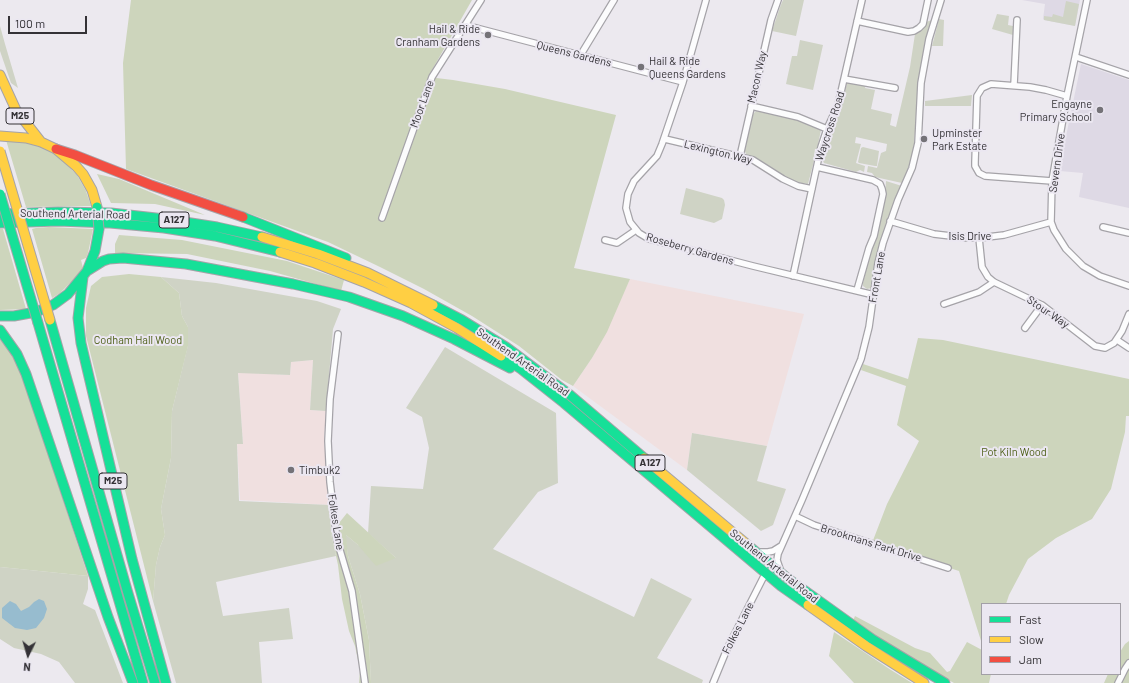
<!DOCTYPE html>
<html>
<head>
<meta charset="utf-8">
<style>
	body { margin:0 }
	#map { position:relative; width:1129px; height:683px; overflow:hidden; background:#ece9ef; font-family:Barlow,sans-serif }
	canvas { display:block }
	.legend { position:absolute; left:981px; top:603px; width:140px; height:72px; box-sizing:border-box; background:#ebe7f1; border:1px solid #a29fa6; margin:0; padding:5px 7px; list-style:none; font-size:12px; color:#343236 }
	.legend li { display:flex; align-items:center; gap:8px; height:20px }
	.legend b { width:20px; border:1px solid #a29fa6 }
	.north { position:absolute; left:8px; top:635px; width:40px; height:40px; -webkit-text-stroke:3px #ebe7f1; paint-order:stroke; rotate:185deg; font-size:11px; font-weight:700; line-height:16px; text-align:center; color:#343236 }
	.north::after { content:''; display:block; margin:auto; width:14px; height:18px; background:#343236; clip-path:polygon(50% 0,100% 100%,50% 72%,0 100%) }
	.scale { position:absolute; left:8px; top:16px; width:79px; height:18px; box-sizing:border-box; border:2px solid #343236; border-top:0; padding-left:5px; font-size:12px; line-height:14px; white-space:nowrap; color:#343236; -webkit-text-stroke:3px #ebe7f1; paint-order:stroke }
</style>
</head>
<body>
<div id="map">
<canvas width="1129" height="683"></canvas>
<ul class="legend">
<li><b style="height:5px;background:#16e098"></b>Fast</li>
<li><b style="height:5px;background:#ffcf43"></b>Slow</li>
<li><b style="height:5px;background:#f24e42"></b>Jam</li>
</ul>
<div class="north">N</div>
<div class="scale">100 m</div>
</div>
<script>
const ctx = document.querySelector('canvas').getContext('2d');
ctx.lineJoin = 'round';
function fillPath(path, color) { ctx.fillStyle = color; ctx.fill(path, 'evenodd'); }
const toPath = rows => new Path2D(rows.map(r => 'M' + r).join(''));
function stroke(path, color, width, dash) { ctx.strokeStyle = color; ctx.lineWidth = width; ctx.lineCap = dash ? 'butt' : 'round'; ctx.setLineDash(dash || []); ctx.stroke(path); }
function drawText(font, color, halo, rows, align = 'center') {
  ctx.font = font + ' Barlow,sans-serif'; ctx.lineWidth = 4; ctx.setLineDash([]); ctx.textBaseline = 'middle'; ctx.strokeStyle = halo; ctx.fillStyle = color; for (const [text, x, y, turn = 0] of rows) {
    ctx.save(); ctx.translate(x, y); ctx.rotate((+turn || 0) * Math.PI / 180); ctx.textAlign = isNaN(turn) ? turn : align; if (halo) ctx.strokeText(text, 0, 0); ctx.fillText(text, 0, 0); ctx.restore();
  }
}
fillPath(toPath([
	[1022,0,1080,0,1075,26,1044,20,1043,19,1045,4],
	[1081,64,1129,80,1129,208,1079,197,1083,173,1060,171,1065,141]
]), '#ded9e5');
fillPath(toPath([
	[630,279,804,314,767,446,692,433,687,470,573,386,592,358],
	[313,360,310,410,326,411,324,439,330,505,240,500,237,443,243,444,238,372,290,375,291,362]
]), '#f0e0e0');
fillPath(toPath([
	[783,0,804,0,796,36,772,31,780,7],
	[1066,1,1079,4,1075,26,1044,20,1044,16,1052,17,1053,14,1063,17],
	[997,14,1009,16,1008,25,1013,26,1013,35,992,29],
	[939,19,944,20,943,46,932,46],
	[932,20,927,38,919,81,913,157,902,183,875,177,872,173,867,172,868,166,877,168,881,153,886,151,887,144,856,137,855,143,861,144,856,163,865,166,864,172,860,170,856,172,824,163,823,161,826,144,830,132,841,110,847,83,849,81,866,84,865,88,875,90,871,109,892,114,890,125,896,127,910,67,915,34,922,30,926,22],
	[0,26,5,44,18,88,11,83,0,51],
	[800,40,823,45,813,90,786,84,792,56,797,56],
	[972,95,971,106,925,106,925,101],
	[756,111,765,113,766,112,798,120,819,128,821,130,817,149,815,149,814,156,815,157,808,184,796,182,785,177,763,162,746,154,744,149,752,115],
	[863,147,879,151,877,166,875,166,859,163,858,162,861,148],
	[886,181,902,186,872,288,867,289,863,286,863,283,871,249,877,238,885,197],
	[686,188,722,198,724,200,725,205,722,219,714,223,680,214],
	[161,277,216,283,317,301,341,309,333,329,326,411,310,410,313,360,291,362,290,375,238,373,243,444,237,444,239,501,330,505,331,533,336,556,216,582,223,616,289,608,293,639,259,642,262,683,176,683,153,601,156,565,160,547,165,535,161,509,171,458,172,411,188,345,188,327,182,316,179,293],
	[445,347,556,413,558,483,538,492,493,549,634,617,651,578,692,599,657,658,703,680,702,683,371,683,369,640,360,594,348,556,345,534,358,545,396,558,368,533,371,486,423,489,429,448,422,417,406,408],
	[692,433,767,446,757,481,786,489,773,525,761,531,687,470],
	[0,567,88,576,88,589,83,604,95,610,123,683,75,683,59,662,41,654,14,648,0,639]
]), '#cfd3c5');
fillPath(toPath([
	[131,0,472,0,428,77,453,80,505,89,616,115,574,268,630,279,607,332,592,358,573,386,562,380,519,346,472,316,424,289,380,267,328,242,126,169,123,63],
	[6,140,35,144,58,156,77,175,86,191,91,206,26,207],
	[97,174,119,179,205,215,155,204,111,203],
	[49,227,93,229,88,253,86,258,81,260,83,268,72,281,60,293,52,298,32,229,36,228],
	[0,229,3,229,26,309,0,310],
	[119,235,182,240,287,261,344,280,341,291,270,271,187,254,115,253,115,244],
	[129,274,161,277,179,293,182,316,188,327,188,346,172,411,171,458,161,509,165,535,160,547,156,565,153,601,86,336,86,308,91,286,102,277],
	[918,338,943,340,1129,379,1129,416,1126,416,1125,432,1111,489,1092,519,1056,538,1028,559,1009,595,1006,604,982,604,982,644,959,571,872,543,887,504,919,441,897,425,906,386,861,370,863,364,908,379],
	[0,339,9,350,21,372,88,576,0,567],
	[347,513,396,558,376,566,358,545,346,535,348,556,360,594,369,640,371,683,359,683,360,670,355,646,349,631,342,599,338,565,331,533],
	[855,616,915,648,930,653,947,672,950,671,967,642,982,650,982,674,991,674,989,683,954,683,928,669,852,623],
	[834,632,891,670,912,683,854,683,829,656],
	[1129,641,1129,683,1104,683,1108,674,1120,674,1120,652,1125,644]
]), '#cdd5bc');
fillPath(toPath([
	[39,599,44,601,47,609,44,618,36,628,27,630,15,628,2,618,2,608,10,601,16,604,21,611,29,607,34,602]
]), '#97bccf');
const street = toPath([
	[706,0,683,82,662,144,657,156,634,181,628,194,626,208,630,222,639,233,649,239,753,266,874,295],
	[1087,0,1067,96,1052,181,1051,222,1054,230,1066,249,1083,266,1100,276,1129,286],
	[857,21,908,32,914,31,919,28,923,24,928,0],
	[465,25,683,82],
	[581,56,583,51,614,0],
	[1076,57,1129,75],
	[844,79,895,88],
	[1014,85,1017,20],
	[751,106,798,117,827,129],
	[665,139,753,160,783,179,798,186,812,189],
	[740,156,771,20,778,0],
	[817,167,873,180,880,184,882,189,883,194,874,236,869,248,857,290],
	[1052,181,985,176,979,173,975,166,975,162,977,96,982,88,991,84,1030,87,1046,90,1067,96],
	[382,218,432,77,481,0],
	[890,221,934,234,968,238,979,238,1004,235,1051,222],
	[1103,227,1129,233],
	[979,238,982,267,988,277,994,282,1042,305,1095,346,1105,348,1114,343,1122,331,1129,314],
	[605,240,617,243,636,230],
	[793,276,821,147,827,129,838,105,862,0],
	[944,304,979,292,994,282],
	[1025,328,1042,305],
	[338,334,330,399,328,441,330,482,337,540,352,591,365,683],
	[1117,340,1129,348],
	[795,516,814,525,948,568],
	[758,552,768,552,773,551,781,546],
	[780,569,777,560,778,554,802,500,861,359,869,327,878,263,883,243,898,200,912,168,918,143,921,83,929,39,941,0],
	[713,683,727,649,763,578,767,574],
	[1118,683,1125,669,1129,663]
]);
const fast = toPath([
	[0,214,58,212,111,213,165,219,217,227,262,237],
	[243,217,346,258],
	[0,223,58,221,110,223,164,228,215,236,280,252],
	[87,271,103,261,109,259,123,258,186,264,293,284,349,297,403,316,454,339,510,368],
	[83,277,78,318,81,343,132,559,166,683],
	[433,305,462,320,506,347,570,395,644,458],
	[0,316,14,316,36,312,53,305,68,294,87,271,95,251,99,229],
	[50,320,127,590,155,683],
	[38,323,143,683],
	[0,330,17,354,26,374,108,617,133,683],
	[501,356,521,369,564,403,781,586,808,605],
	[750,547,787,578,872,639,945,683]
]);
const slow = toPath([
	[0,75,16,110,41,142],
	[0,136,26,138,41,142,56,149,76,166,83,174,92,190,97,207],
	[262,237,318,254,368,273,433,305],
	[280,252,315,263,364,282,411,303,457,328,501,356],
	[644,458,750,547],
	[808,605,866,646,924,683]
]);
const jam = toPath([
	[56,149,75,155,151,185,243,217]
]);
stroke(street, '#a5a3a8', 8);
stroke(fast, '#a5a3a8', 11);
stroke(slow, '#a5a3a8', 11);
stroke(jam, '#a5a3a8', 11);
stroke(street, '#fcfcfd', 5.5);
stroke(fast, '#16e098', 9);
stroke(slow, '#ffcf43', 9);
stroke(jam, '#f24e42', 9);
const fastBridge = toPath([
	[0,194,38,323],
	[97,207,99,229]
]);
const slowBridge = toPath([
	[0,151,50,320]
]);
stroke(fastBridge, '#a5a3a8', 11, []);
stroke(slowBridge, '#a5a3a8', 11, []);
stroke(fastBridge, '#16e098', 9);
stroke(slowBridge, '#ffcf43', 9);
for (const [x, y, r, color] of [
	[488,35,4,"#747277"],
	[641,67,4,"#747277"],
	[1100,110,4,"#747277"],
	[924,139,4,"#747277"],
	[291,470,4,"#747277"]
]) { const dot = new Path2D(); dot.arc(x, y, r, 0, 2 * Math.PI); ctx.fillStyle = color; ctx.fill(dot); stroke(dot, '#ebe7f1', 1.5); }
for (const [x, y, w] of [
	[20,116,28],
	[174,220,30],
	[650,463,30],
	[113,481,28]
]) { const box = new Path2D(); box.roundRect(x - w / 2, y - 8, w, 16, 3); ctx.fillStyle = '#ebe7f1'; ctx.fill(box); stroke(box, '#343236', 1); }
drawText('bold 10px', '#343236', null, [
	["M25",20,116],
	["A127",174,220],
	["A127",650,463],
	["M25",113,481]
]);
drawText('11px', '#343236', '#ebe7f1', [
	["Hail & Ride",480,29,"right"],
	["Cranham Gardens",480,42,"right"],
	["Hail & Ride",649,61],
	["Queens Gardens",649,74],
	["Engayne",1092,104,"right"],
	["Primary School",1092,117,"right"],
	["Upminster",932,133],
	["Park Estate",932,146],
	["Timbuk2",299,470]
], 'left');
drawText('11px', '#343236', '#ebe7f1', [
	["Queens Gardens",574,54,14],
	["Macon Way",757,77,-77],
	["Moor Lane",422,104,-70],
	["Waycross Road",830,126,-72],
	["Lexington Way",718,152,14],
	["Severn Drive",1057,163,-82],
	["Southend Arterial Road",75,214,1],
	["Isis Drive",970,236],
	["Roseberry Gardens",690,249,16],
	["Front Lane",877,277,-80],
	["Stour Way",1048,312,34],
	["Southend Arterial Road",523,362,35],
	["Folkes Lane",336,522,81],
	["Brookmans Park Drive",871,543,17],
	["Southend Arterial Road",774,566,39],
	["Folkes Lane",738,628,-63]
]);
drawText('11px', '#4d5f17', '#ebe7f1', [
	["Codham Hall Wood",138,340],
	["Pot Kiln Wood",1014,452]
]);
</script>
</body>
</html>
